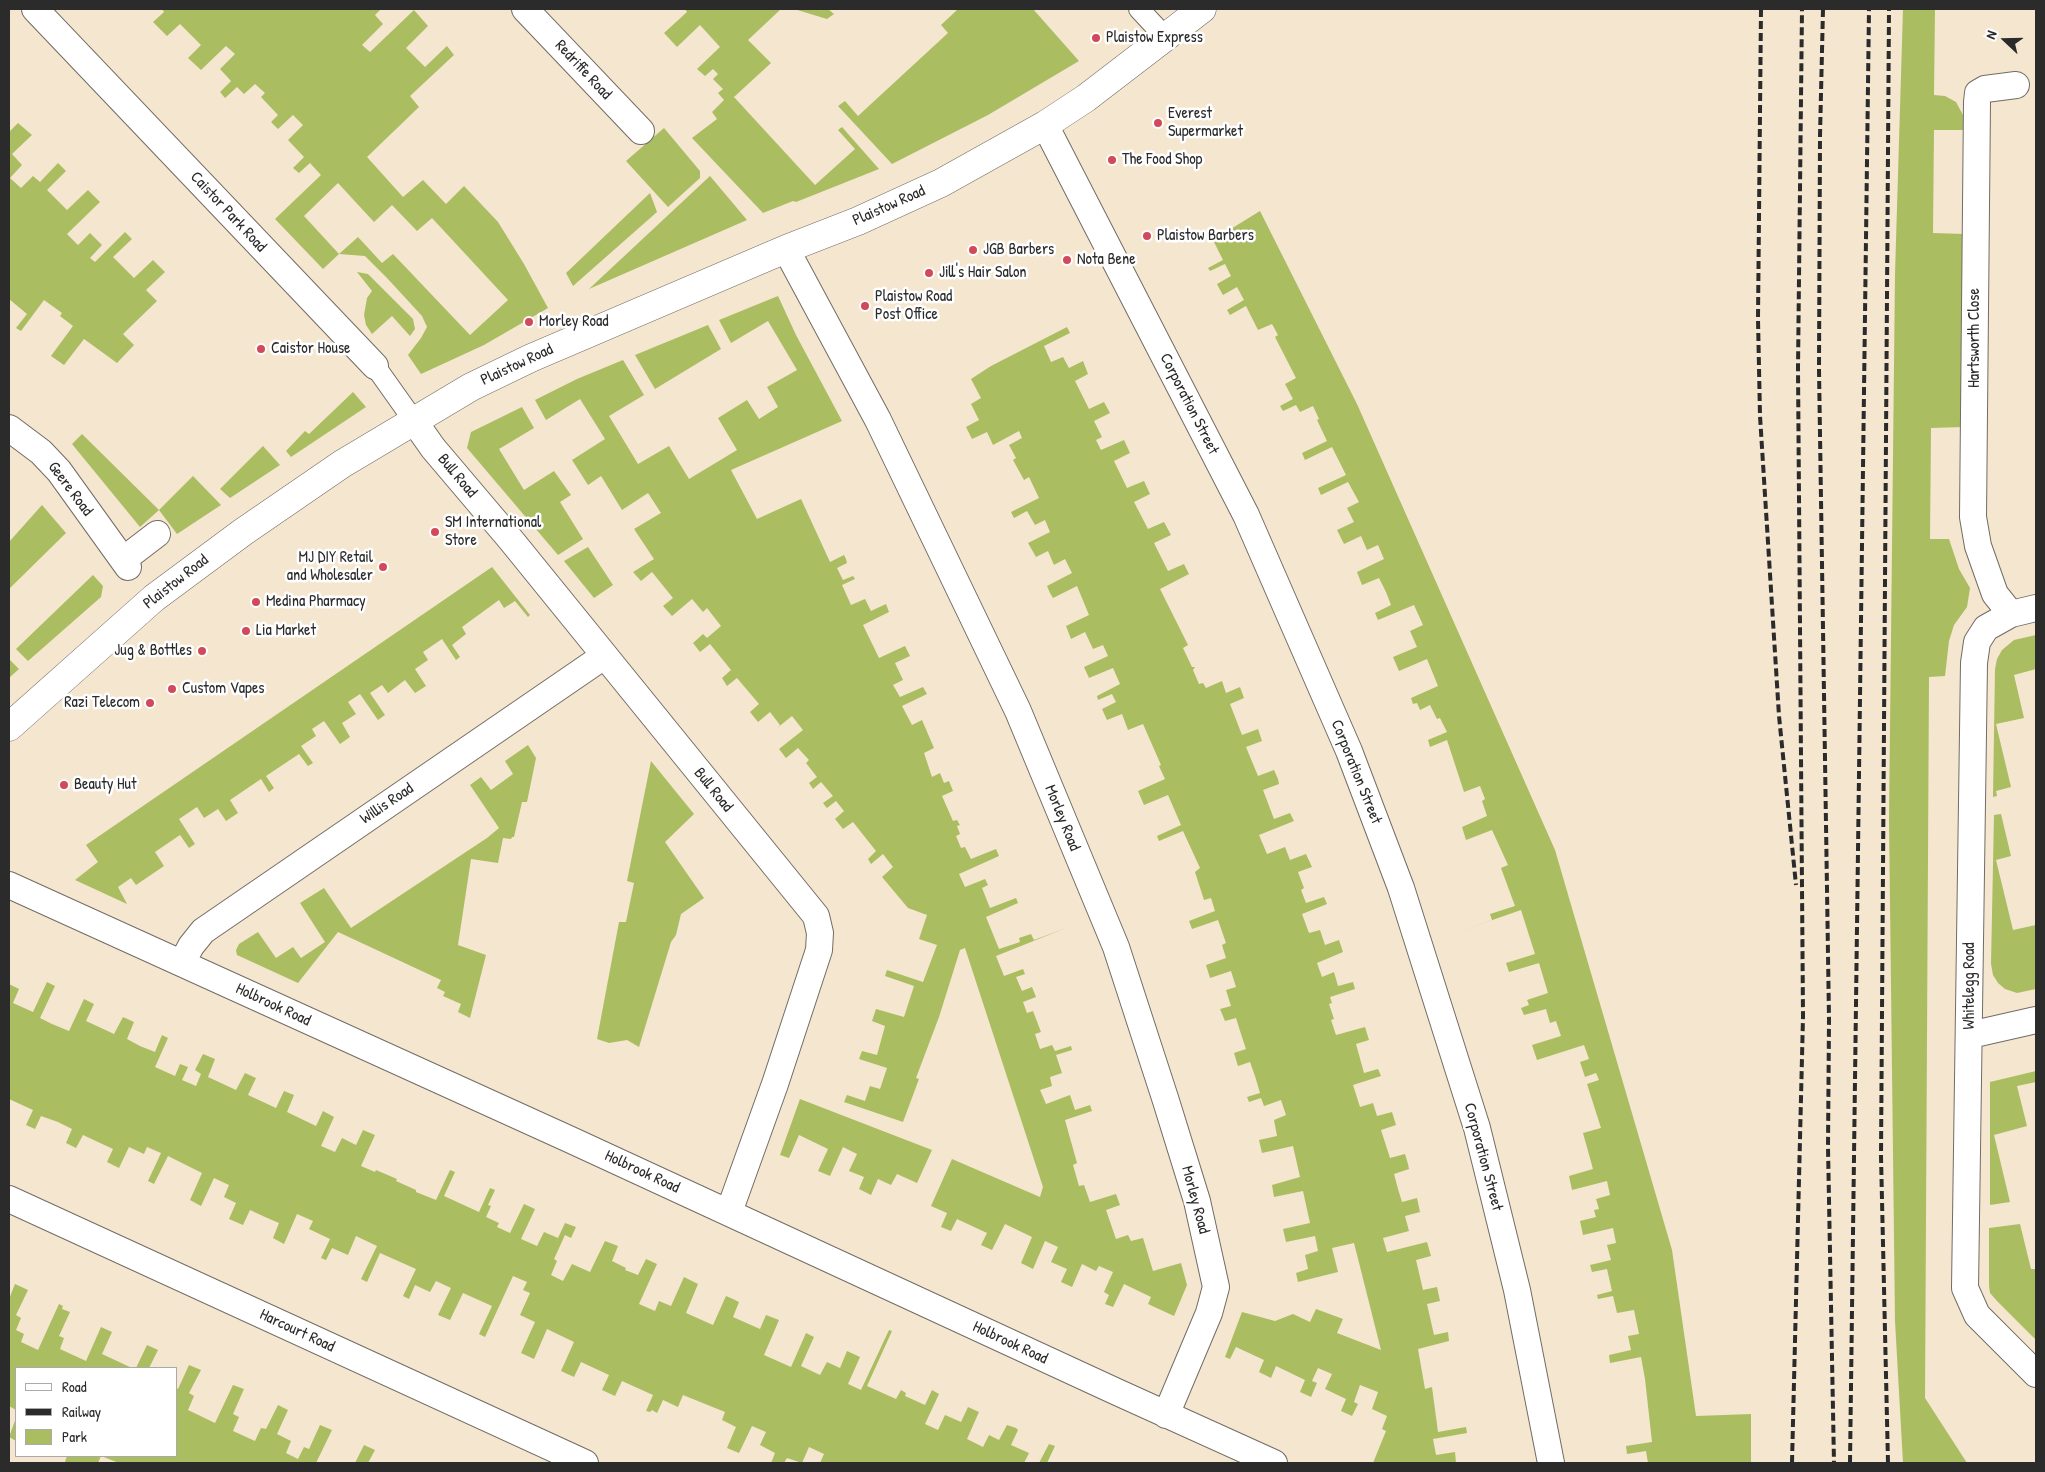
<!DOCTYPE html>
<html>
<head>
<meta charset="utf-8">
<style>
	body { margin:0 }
	#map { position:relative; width:2045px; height:1472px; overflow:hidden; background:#f5e6cf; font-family:"Patrick Hand",sans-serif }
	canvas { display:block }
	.frame { position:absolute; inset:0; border:10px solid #2b2b2b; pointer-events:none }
	.legend { position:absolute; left:15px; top:1367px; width:162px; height:90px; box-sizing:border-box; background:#fff; border:1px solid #aaa; margin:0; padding:6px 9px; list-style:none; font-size:15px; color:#2b2b2b }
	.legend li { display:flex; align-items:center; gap:10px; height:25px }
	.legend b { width:25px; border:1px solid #aaa }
	.north { position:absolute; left:1980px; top:15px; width:50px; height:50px; -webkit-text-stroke:4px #fff; paint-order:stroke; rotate:291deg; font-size:14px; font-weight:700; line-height:20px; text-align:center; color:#2b2b2b }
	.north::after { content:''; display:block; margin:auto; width:18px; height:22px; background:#2b2b2b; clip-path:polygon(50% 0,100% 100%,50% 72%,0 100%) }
</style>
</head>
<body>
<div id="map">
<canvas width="2045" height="1472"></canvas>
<div class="frame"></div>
<ul class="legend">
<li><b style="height:6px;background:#fff"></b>Road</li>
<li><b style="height:6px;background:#2b2b2b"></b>Railway</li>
<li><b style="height:14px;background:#aabd61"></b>Park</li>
</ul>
<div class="north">N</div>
</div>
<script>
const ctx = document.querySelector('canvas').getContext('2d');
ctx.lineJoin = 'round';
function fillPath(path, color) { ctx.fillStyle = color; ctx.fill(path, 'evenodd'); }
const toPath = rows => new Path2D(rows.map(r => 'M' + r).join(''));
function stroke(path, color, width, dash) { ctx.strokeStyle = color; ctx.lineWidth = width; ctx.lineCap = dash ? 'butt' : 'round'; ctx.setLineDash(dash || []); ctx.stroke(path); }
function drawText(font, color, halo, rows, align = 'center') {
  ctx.font = font + ' "Patrick Hand",sans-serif'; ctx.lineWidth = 5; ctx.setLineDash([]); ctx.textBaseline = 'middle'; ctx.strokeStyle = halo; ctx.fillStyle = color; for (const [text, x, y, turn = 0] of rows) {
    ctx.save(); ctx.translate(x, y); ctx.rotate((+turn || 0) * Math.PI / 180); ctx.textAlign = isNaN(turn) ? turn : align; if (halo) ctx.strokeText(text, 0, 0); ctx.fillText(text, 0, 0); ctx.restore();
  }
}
fillPath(toPath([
	[162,9,381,9,375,15,383,24,362,45,370,52,414,10,428,26,406,48,425,67,447,46,454,55,410,96,419,107,367,157,403,197,423,180,446,204,464,186,498,222,524,264,548,308,484,345,421,374,408,355,421,338,427,327,422,316,387,278,365,256,339,254,323,269,275,219,321,175,310,163,299,173,293,168,304,157,288,140,303,125,293,115,278,129,271,122,278,115,261,97,265,93,255,84,244,94,237,87,225,98,220,92,231,81,220,69,235,54,226,46,201,70,188,58,201,45,180,24,167,36,153,22,164,12],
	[338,183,374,222,392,205,417,231,432,218,508,300,470,335,393,254,382,263,358,237,339,254,304,216],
	[685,9,781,9,748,40,771,63,734,97,815,185,855,149,838,130,842,127,879,169,796,202,793,201,763,213,692,138,717,119,712,112,724,100,718,93,723,89,713,79,718,74,713,69,705,76,697,69,720,47,700,25,677,47,664,33,687,12],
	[794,9,828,9,834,14,827,19],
	[958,9,1033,9,1079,61,988,115,892,164,838,106,845,101,858,116,948,33,941,25],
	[1903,9,1935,9,1934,95,1945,96,1956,102,1963,115,1966,130,1934,130,1933,233,1964,234,1963,427,1931,428,1930,539,1949,539,1959,569,1970,588,1967,607,1954,625,1949,641,1945,676,1929,677,1925,1398,1967,1463,1903,1463,1895,1321,1889,819,1895,274],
	[18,123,32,135,12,154,22,165,10,178,21,188,33,176,40,182,58,163,66,171,47,190,67,210,88,190,100,202,67,234,78,245,90,233,102,245,90,258,95,262,125,232,132,239,113,257,134,278,153,260,165,272,146,290,157,301,123,334,134,345,117,363,84,339,64,365,51,356,73,326,60,316,62,313,44,300,21,331,16,328,27,314,9,299,9,132],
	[664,128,700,171,700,178,668,207,626,161],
	[710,176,747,220,589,289],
	[650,193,657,212,573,286,566,273],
	[1260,211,1357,404,1555,850,1672,1250,1696,1416,1751,1414,1751,1463,1648,1463,1646,1451,1627,1454,1626,1446,1652,1442,1645,1379,1641,1357,1610,1363,1609,1355,1631,1350,1628,1336,1639,1334,1634,1310,1617,1313,1613,1296,1598,1299,1597,1295,1612,1291,1607,1269,1592,1272,1590,1265,1611,1260,1607,1245,1616,1243,1613,1228,1583,1235,1580,1221,1596,1217,1594,1210,1599,1209,1596,1199,1610,1195,1607,1181,1572,1190,1569,1176,1593,1169,1583,1133,1601,1128,1587,1084,1599,1080,1596,1073,1585,1077,1580,1062,1589,1059,1584,1045,1537,1060,1532,1045,1561,1036,1556,1021,1550,1023,1546,1009,1524,1015,1521,1008,1529,1005,1527,1000,1548,993,1539,963,1509,972,1506,963,1535,954,1521,910,1458,932,1492,920,1490,914,1515,906,1501,868,1508,865,1492,830,1466,840,1462,827,1487,816,1482,801,1485,799,1480,786,1464,792,1447,740,1430,747,1428,740,1447,732,1440,718,1437,719,1430,705,1420,710,1417,703,1413,704,1411,698,1438,686,1427,659,1399,671,1393,657,1417,647,1410,631,1423,625,1414,605,1378,620,1375,613,1391,605,1386,592,1379,578,1362,585,1357,572,1384,559,1378,545,1367,550,1361,536,1344,544,1337,530,1354,522,1347,508,1359,502,1348,482,1321,495,1318,488,1346,475,1332,447,1305,460,1302,453,1327,441,1317,420,1319,419,1313,406,1300,412,1296,405,1283,411,1280,406,1293,399,1285,384,1296,378,1275,337,1278,335,1272,324,1258,330,1246,306,1230,315,1227,310,1244,300,1237,287,1223,295,1219,288,1217,284,1231,276,1225,264,1210,271,1208,268,1223,260,1213,240],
	[357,272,368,274,413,319,415,329,410,336,392,316,372,334,366,325,364,315,367,298,372,291],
	[778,296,796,335,842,421,731,470,757,519,801,499,830,562,844,555,846,559,847,563,837,568,843,580,853,576,855,579,842,585,851,605,865,599,871,611,886,604,889,612,863,625,879,658,905,646,910,656,895,663,903,680,893,685,900,697,923,687,927,694,902,706,912,725,922,720,934,748,924,753,932,777,940,773,944,783,949,781,953,791,942,796,953,821,957,820,960,825,957,826,960,834,956,836,961,848,965,847,971,859,996,849,999,856,959,874,965,887,985,879,988,885,982,888,990,908,1016,898,1018,903,986,917,999,949,1020,942,1019,938,1031,934,1034,940,1066,928,996,956,1004,976,1023,969,1025,974,1016,977,1022,991,1032,987,1036,997,1023,1002,1027,1013,1033,1011,1041,1032,1035,1034,1040,1049,1052,1045,1055,1051,1071,1046,1072,1050,1056,1055,1062,1073,1050,1077,1052,1086,1040,1090,1046,1104,1070,1095,1075,1110,1090,1105,1092,1111,1065,1120,1077,1163,1073,1165,1079,1186,1084,1185,1090,1202,1116,1194,1120,1205,1106,1210,1116,1239,1128,1235,1131,1241,1143,1238,1153,1271,1181,1263,1187,1285,1174,1316,1148,1304,1151,1297,1124,1284,1113,1307,1105,1304,1109,1295,1104,1292,1113,1272,1099,1266,1096,1271,1082,1264,1072,1287,1061,1282,1067,1269,1051,1262,1058,1247,1045,1241,1033,1269,1021,1263,1032,1237,1005,1224,992,1250,981,1245,987,1233,957,1219,951,1231,941,1227,947,1213,931,1206,952,1159,1040,1197,1043,1187,965,948,960,950,939,1017,916,1078,919,1079,903,1122,844,1102,847,1095,865,1101,870,1086,880,1089,887,1068,859,1059,862,1051,877,1055,885,1026,872,1021,876,1009,904,1017,914,986,885,976,887,970,923,982,937,945,919,939,927,915,908,908,882,877,893,867,883,854,871,864,868,859,876,851,853,822,843,829,835,819,844,811,836,801,827,808,826,807,823,803,833,796,821,782,813,789,809,783,817,777,806,763,809,760,798,748,786,758,779,749,803,730,792,716,777,728,780,725,770,712,758,722,750,712,759,704,737,678,727,686,722,678,731,670,710,644,700,652,693,643,703,634,707,638,721,626,707,608,703,612,692,599,672,616,663,606,673,598,652,572,641,581,633,572,654,559,634,529,661,513,648,493,622,510,601,476,588,485,572,460,605,439,580,399,546,420,535,400,577,379,623,360,644,395,609,416,638,464,669,446,689,479,737,450,718,418,747,400,759,419,778,407,767,387,797,370,768,321,731,343,719,320],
	[708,325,721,349,655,389,635,355],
	[1067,327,1070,333,1044,346,1051,362,1063,357,1069,368,1083,361,1088,374,1075,381,1089,409,1104,402,1110,413,1094,421,1102,437,1096,440,1101,450,1124,440,1130,453,1114,461,1127,488,1144,481,1150,494,1134,502,1148,529,1164,522,1171,535,1154,543,1168,571,1184,564,1189,574,1160,589,1188,645,1183,648,1192,667,1195,667,1193,670,1199,684,1203,683,1206,688,1222,681,1226,693,1240,687,1244,698,1230,704,1242,735,1258,729,1262,741,1246,747,1258,776,1274,770,1278,779,1279,784,1263,790,1274,819,1290,813,1294,821,1259,835,1267,854,1285,847,1290,860,1306,854,1312,867,1298,872,1304,888,1301,890,1306,903,1324,897,1327,904,1302,914,1309,933,1320,930,1325,945,1339,940,1343,952,1317,963,1322,977,1334,972,1338,986,1353,982,1355,989,1330,997,1332,1003,1329,1004,1334,1019,1331,1020,1336,1035,1365,1027,1369,1040,1356,1044,1364,1073,1378,1069,1381,1076,1353,1085,1360,1107,1373,1103,1377,1116,1392,1112,1396,1125,1381,1130,1390,1158,1405,1154,1408,1164,1409,1169,1394,1174,1398,1189,1402,1202,1417,1198,1420,1212,1405,1216,1409,1231,1383,1238,1387,1252,1427,1242,1431,1256,1416,1260,1423,1290,1437,1287,1440,1301,1427,1304,1434,1335,1448,1332,1449,1341,1418,1349,1425,1389,1432,1387,1438,1432,1466,1427,1467,1433,1433,1439,1436,1455,1455,1452,1456,1463,1373,1463,1386,1431,1382,1429,1387,1416,1372,1409,1378,1392,1360,1385,1354,1402,1358,1404,1352,1416,1341,1411,1346,1399,1325,1389,1332,1374,1318,1368,1312,1381,1317,1383,1311,1397,1300,1392,1305,1380,1276,1366,1271,1378,1259,1372,1264,1360,1236,1347,1230,1359,1225,1357,1242,1312,1275,1321,1293,1314,1310,1322,1316,1309,1343,1319,1337,1333,1381,1350,1354,1243,1332,1248,1338,1272,1298,1282,1296,1273,1308,1269,1305,1255,1318,1251,1315,1236,1286,1242,1283,1229,1310,1223,1303,1191,1274,1197,1272,1185,1300,1177,1293,1146,1262,1153,1259,1140,1277,1136,1274,1120,1286,1115,1281,1100,1264,1106,1261,1098,1249,1102,1247,1097,1260,1093,1255,1076,1250,1062,1238,1066,1234,1053,1246,1049,1241,1034,1236,1018,1225,1021,1220,1009,1231,1006,1226,990,1236,987,1231,971,1210,978,1206,965,1226,958,1222,945,1226,943,1218,920,1192,929,1189,921,1215,911,1211,898,1204,900,1195,872,1200,868,1183,831,1159,841,1157,836,1181,825,1168,795,1144,805,1138,791,1165,779,1159,766,1161,765,1143,724,1128,730,1122,714,1107,720,1102,709,1116,702,1112,694,1098,700,1097,696,1120,684,1113,668,1089,678,1084,667,1108,656,1103,645,1093,649,1085,632,1071,639,1066,626,1089,615,1077,586,1053,598,1050,593,1047,586,1072,573,1065,559,1054,565,1048,551,1036,557,1028,543,1050,532,1045,520,1035,525,1027,511,1014,518,1011,512,1039,498,1029,477,1024,480,1013,460,1016,458,1009,445,1022,438,1019,431,993,445,987,432,972,439,966,427,979,420,971,404,981,398,971,379,991,366],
	[353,392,366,407,291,457,286,451,305,431,309,434],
	[522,407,534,428,499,449,524,490,554,471,571,495,560,502,583,539,558,555,467,448,471,432],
	[82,434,159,510,193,476,221,505,177,534,159,510,140,527,72,444],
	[263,446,280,465,230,498,220,489],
	[42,505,66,533,9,589,9,542],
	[588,547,613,585,594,598,564,561],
	[492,567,530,615,528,617,515,601,504,608,499,600,462,627,466,634,452,645,460,657,456,660,442,639,423,652,428,660,415,669,426,686,415,693,405,680,388,693,382,685,370,693,385,715,378,720,360,694,348,702,356,714,342,723,350,737,340,744,324,721,312,729,316,736,301,746,313,763,308,766,299,754,266,776,274,788,269,792,261,779,230,800,238,813,226,821,218,809,204,818,197,807,179,819,195,844,189,848,180,835,155,852,164,866,136,885,131,878,118,887,127,904,75,880,98,862,86,845],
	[93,575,103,586,101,597,28,661,16,649],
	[2036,635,2036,669,2014,675,2024,718,1996,724,2011,787,1996,791,1997,796,1993,797,1995,669,1997,659,2002,650,2014,640],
	[9,659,19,669,9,678],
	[528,745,536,758,527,802,522,802,514,837,512,837,511,839,503,838,498,863,471,859,458,945,486,955,470,1018,458,1012,461,1004,443,996,445,992,437,988,441,980,338,932,298,983,237,955,236,950,239,944,258,932,276,958,293,947,301,958,325,942,300,903,324,888,351,928,487,838,499,828,470,785,481,777,491,790,513,774,505,761],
	[651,761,694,814,665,842,704,898,681,914,676,935,671,942,639,1047,627,1040,609,1043,597,1039,619,922,626,922,634,883,627,881],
	[2001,814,2011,856,1996,860,2013,930,2036,925,2036,989,2017,993,2005,989,1998,983,1993,975,1991,964,1994,815],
	[47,982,55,986,40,1018,52,1024,69,1031,84,999,94,1004,86,1021,114,1034,123,1017,134,1022,127,1039,140,1046,155,1052,162,1035,168,1038,155,1067,175,1076,180,1064,188,1067,182,1080,196,1086,201,1074,195,1070,203,1054,215,1059,208,1077,236,1090,245,1073,256,1078,248,1095,276,1108,284,1091,294,1095,287,1112,316,1126,323,1111,334,1117,321,1146,335,1152,342,1138,356,1145,363,1130,375,1135,361,1166,375,1172,376,1170,397,1179,396,1181,416,1190,416,1192,436,1200,450,1170,455,1172,444,1196,479,1212,490,1188,495,1190,488,1205,491,1206,486,1217,499,1223,497,1227,510,1233,524,1204,535,1209,521,1239,537,1246,544,1232,558,1238,565,1223,576,1227,571,1238,565,1235,554,1259,557,1261,551,1275,563,1281,572,1264,590,1272,605,1241,618,1246,612,1261,626,1268,625,1270,638,1275,646,1259,657,1264,639,1304,655,1311,659,1301,671,1306,684,1277,698,1284,686,1313,713,1325,726,1296,733,1299,739,1302,733,1317,760,1329,766,1315,779,1320,764,1355,791,1367,806,1333,814,1337,801,1366,820,1375,827,1362,840,1368,847,1351,860,1357,848,1384,861,1390,889,1330,892,1331,867,1386,896,1399,901,1390,906,1393,905,1396,925,1405,932,1390,939,1394,925,1424,938,1430,945,1415,961,1422,968,1407,979,1412,967,1439,983,1447,989,1435,999,1440,1007,1425,1016,1428,1018,1430,1011,1445,1029,1453,1024,1463,820,1463,824,1454,809,1447,802,1463,787,1458,784,1463,771,1463,775,1453,760,1445,766,1432,752,1426,739,1453,727,1448,736,1427,722,1420,725,1412,683,1395,678,1407,663,1400,657,1413,652,1410,650,1412,646,1411,653,1395,622,1381,615,1396,602,1390,609,1375,581,1362,574,1377,561,1371,574,1342,547,1329,534,1359,521,1353,535,1322,520,1315,530,1293,523,1290,527,1282,513,1276,485,1337,479,1334,492,1306,463,1293,450,1320,438,1315,451,1288,436,1281,430,1292,415,1285,409,1299,403,1296,416,1269,380,1253,367,1282,361,1279,377,1246,356,1236,348,1255,332,1248,326,1260,321,1258,330,1239,309,1229,313,1221,297,1214,284,1244,273,1238,279,1223,265,1217,250,1210,243,1225,229,1219,236,1203,224,1197,229,1185,214,1178,201,1206,190,1200,202,1173,168,1156,154,1184,148,1181,161,1153,147,1147,144,1154,129,1147,119,1168,107,1162,113,1149,83,1135,76,1148,66,1143,72,1129,58,1122,41,1116,35,1129,26,1125,33,1110,9,1099,9,984,19,989,13,1003,33,1012],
	[2036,1071,2036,1082,2017,1086,2027,1126,1994,1135,2010,1202,1990,1205,1990,1082],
	[800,1099,932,1150,917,1183,897,1174,891,1185,878,1179,871,1195,859,1189,864,1177,849,1171,857,1154,843,1147,830,1176,818,1171,828,1149,799,1135,789,1158,780,1155],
	[2020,1224,2031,1269,2035,1269,2036,1273,2036,1340,1997,1301,1990,1293,1989,1286,1989,1228],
	[15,1284,28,1290,16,1315,21,1318,16,1330,24,1334,21,1342,38,1350,59,1304,63,1306,62,1309,70,1312,59,1336,64,1338,60,1349,86,1361,101,1327,112,1332,102,1354,132,1368,16,1368,16,1410,9,1406,9,1299],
	[147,1345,158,1350,149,1368,136,1368],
	[189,1365,201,1370,189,1393,194,1396,188,1410,215,1423,233,1385,244,1389,233,1414,239,1417,233,1431,255,1441,261,1428,266,1429,278,1405,288,1410,277,1434,291,1441,286,1453,298,1459,304,1447,309,1449,320,1425,332,1430,316,1463,119,1463,101,1456,98,1463,65,1462,67,1456,176,1456,176,1388,178,1389],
	[16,1418,16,1441,9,1437],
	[1049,1444,1055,1446,1047,1463,1039,1463],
	[364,1445,375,1450,368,1463,355,1463]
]), '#aabd61');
const pedestrian = toPath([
	[1139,9,1166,38],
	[375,366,414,421]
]);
const minor = toPath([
	[35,9,375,366],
	[525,9,641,131],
	[1045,125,1246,515,1349,751,1401,888,1477,1128,1517,1290,1551,1463],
	[786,249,878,420,1018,711,1116,947,1166,1101,1197,1201,1216,1287,1209,1313,1166,1415],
	[414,421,433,448,511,540,816,916,820,933,819,950,775,1084,729,1212],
	[9,428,41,452,59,471,128,567],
	[123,560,157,534],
	[2036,608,2011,614,1986,628,1977,642,1974,663,1965,1288,1977,1315,2036,1374],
	[2011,614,1995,594,1978,546,1973,517,1977,102,1978,93,1985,89,2016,85],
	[9,885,571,1140,1117,1392,1274,1463],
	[182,963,191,946,203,931,604,656],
	[1970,1035,2036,1020],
	[9,1199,585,1463]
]);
const primary = toPath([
	[9,727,154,598,243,532,342,464,471,387,531,358,786,249,858,221,941,183,1045,125,1086,98,1202,9]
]);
stroke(pedestrian, '#726c64', 22);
stroke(minor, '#726c64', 28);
stroke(primary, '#726c64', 29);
stroke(pedestrian, '#fff', 20);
stroke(minor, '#fff', 26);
stroke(primary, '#fff', 28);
stroke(toPath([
	[1761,9,1758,319,1760,416,1779,716,1796,885],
	[1823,9,1820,136,1819,369,1829,1019,1828,1147,1834,1463],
	[1792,1463,1803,1017,1798,368,1802,9],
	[1850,1463,1869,9],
	[1888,1463,1881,1156,1889,9]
]), '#2b2b2b', 4, [8, 4]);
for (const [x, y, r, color] of [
	[1096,38,5,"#d1495b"],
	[1158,123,5,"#d1495b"],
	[1112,160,5,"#d1495b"],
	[1147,236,5,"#d1495b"],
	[973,250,5,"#d1495b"],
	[1067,260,5,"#d1495b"],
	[929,273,5,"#d1495b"],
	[865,306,5,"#d1495b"],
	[529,322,5,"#d1495b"],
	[261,349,5,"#d1495b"],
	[435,532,5,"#d1495b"],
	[383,567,5,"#d1495b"],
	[256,602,5,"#d1495b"],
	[246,631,5,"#d1495b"],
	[202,651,5,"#d1495b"],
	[172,689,5,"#d1495b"],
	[150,703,5,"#d1495b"],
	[64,785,5,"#d1495b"]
]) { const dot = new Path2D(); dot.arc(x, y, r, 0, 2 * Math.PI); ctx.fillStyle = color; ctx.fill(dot); stroke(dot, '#fff', 2); }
drawText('16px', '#2b2b2b', '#fff', [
	["Plaistow Express",1106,38],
	["Everest",1168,114],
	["Supermarket",1168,132],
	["The Food Shop",1122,160],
	["Plaistow Barbers",1157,236],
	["JGB Barbers",983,250],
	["Nota Bene",1077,260],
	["Jill's Hair Salon",939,273],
	["Plaistow Road",875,297],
	["Post Office",875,315],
	["Morley Road",539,322],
	["Caistor House",271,349],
	["SM International",445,523],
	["Store",445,541],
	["MJ DIY Retail",373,558,"right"],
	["and Wholesaler",373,576,"right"],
	["Medina Pharmacy",266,602],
	["Lia Market",256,631],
	["Jug & Bottles",192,651,"right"],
	["Custom Vapes",182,689],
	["Razi Telecom",140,703,"right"],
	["Beauty Hut",74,785]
], 'left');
drawText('16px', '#2b2b2b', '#fff', [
	["Redriffe Road",583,70,47],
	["Plaistow Road",889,206,-24],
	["Caistor Park Road",228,212,47],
	["Hartsworth Close",1975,338,-90],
	["Plaistow Road",517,365,-25],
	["Corporation Street",1189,404,63],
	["Bull Road",457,476,50],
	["Geere Road",70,489,53],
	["Plaistow Road",176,582,-38],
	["Corporation Street",1356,772,68],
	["Bull Road",713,790,51],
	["Willis Road",387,804,-34],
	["Morley Road",1062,818,68],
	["Whitelegg Road",1970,986,-90],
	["Holbrook Road",273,1005,25],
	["Corporation Street",1483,1157,75],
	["Holbrook Road",642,1172,25],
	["Morley Road",1195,1200,75],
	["Harcourt Road",297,1331,25],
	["Holbrook Road",1010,1343,25]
]);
</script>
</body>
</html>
